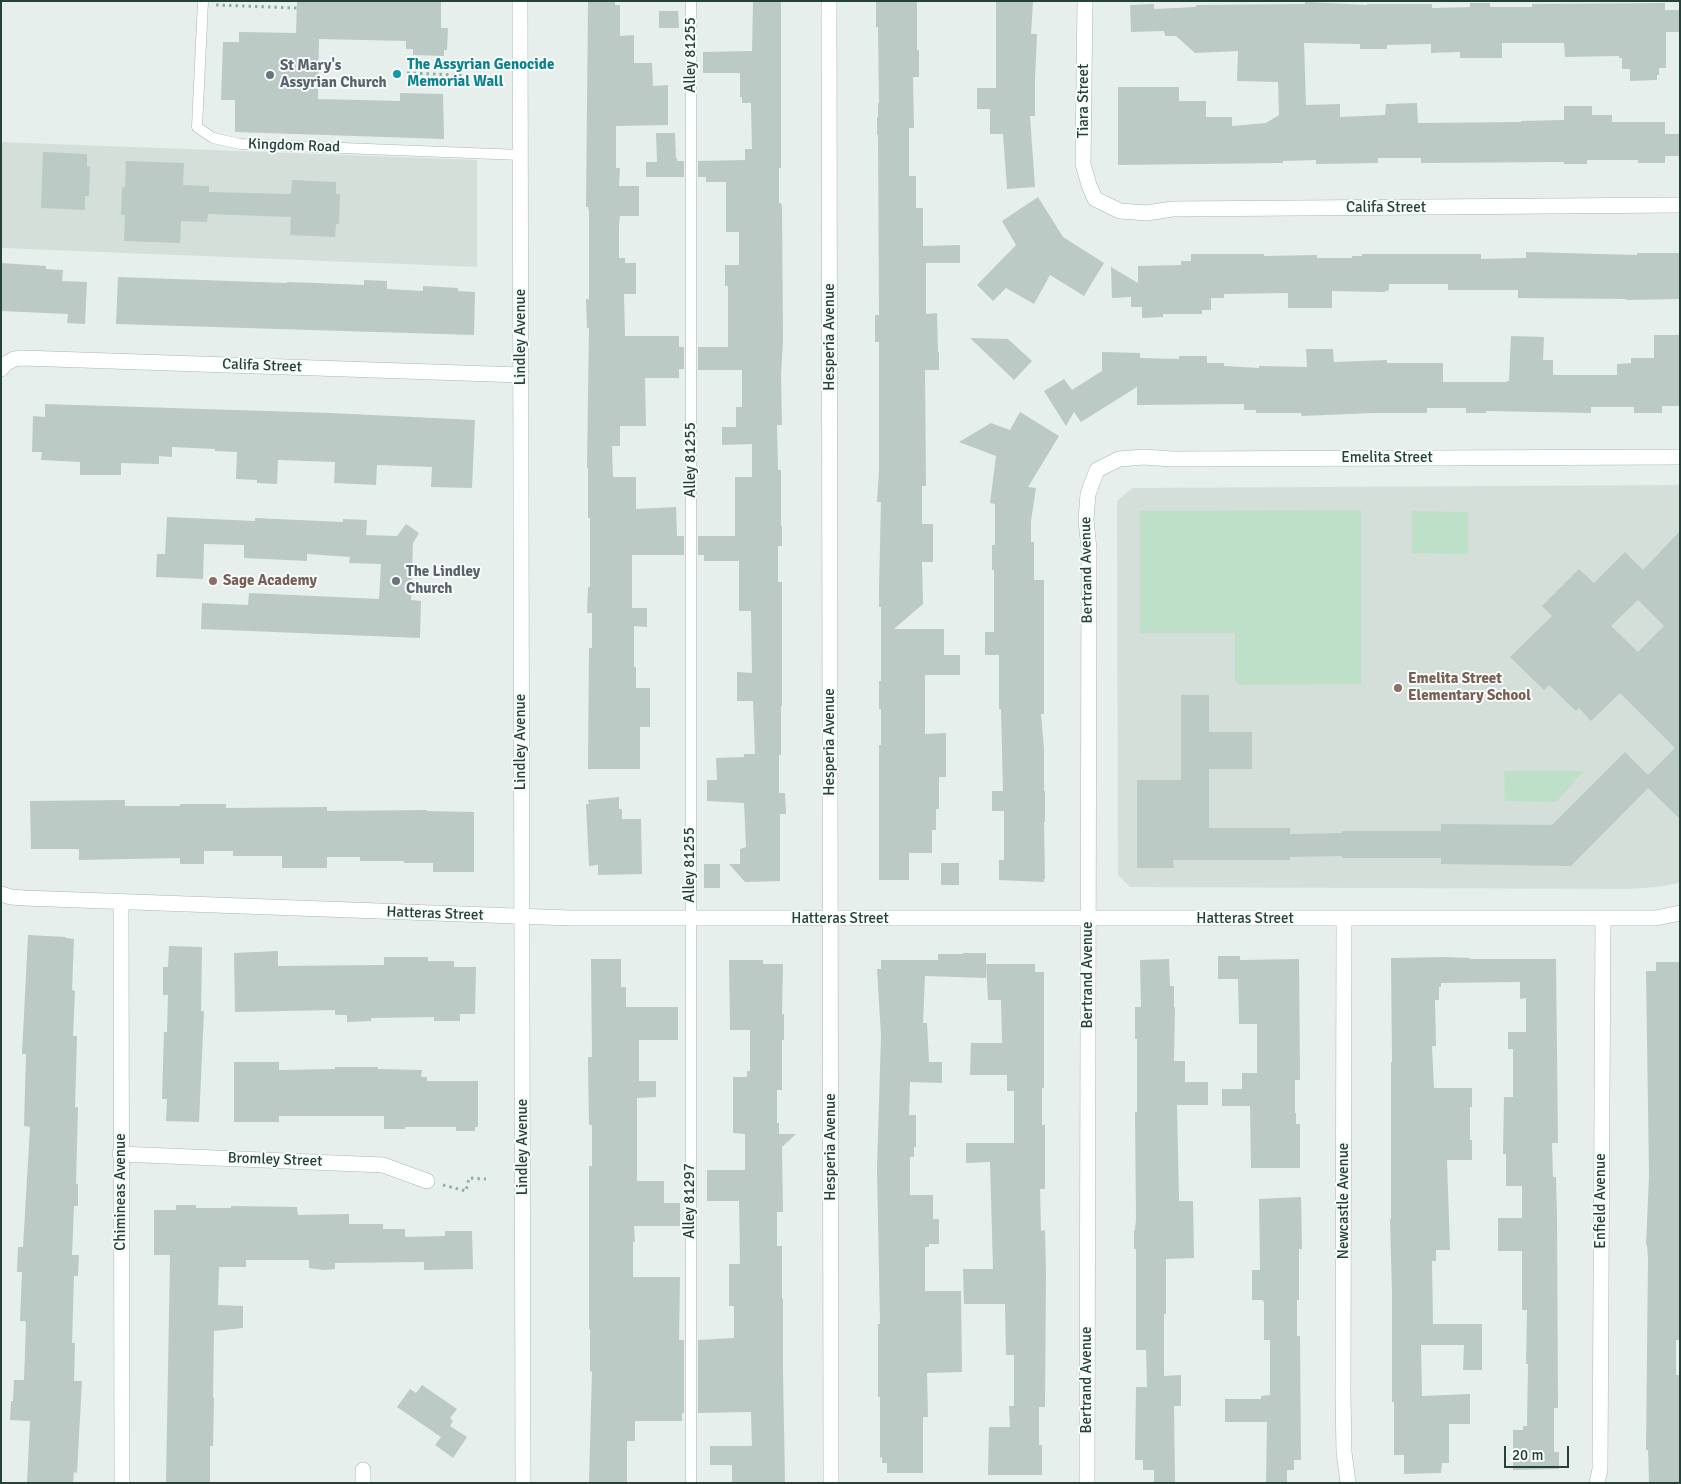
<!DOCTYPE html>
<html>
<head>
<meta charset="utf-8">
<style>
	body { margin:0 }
	#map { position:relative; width:1681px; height:1484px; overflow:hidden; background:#e6efeb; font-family:Signika,sans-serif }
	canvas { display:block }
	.frame { position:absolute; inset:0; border:2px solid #24423a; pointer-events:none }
	.scale { position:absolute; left:1504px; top:1446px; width:65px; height:22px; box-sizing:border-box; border:2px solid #24423a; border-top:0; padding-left:6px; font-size:15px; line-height:18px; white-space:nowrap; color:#24423a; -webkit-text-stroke:4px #f7fbf9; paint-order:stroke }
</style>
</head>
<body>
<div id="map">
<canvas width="1681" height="1484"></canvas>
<div class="frame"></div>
<div class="scale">20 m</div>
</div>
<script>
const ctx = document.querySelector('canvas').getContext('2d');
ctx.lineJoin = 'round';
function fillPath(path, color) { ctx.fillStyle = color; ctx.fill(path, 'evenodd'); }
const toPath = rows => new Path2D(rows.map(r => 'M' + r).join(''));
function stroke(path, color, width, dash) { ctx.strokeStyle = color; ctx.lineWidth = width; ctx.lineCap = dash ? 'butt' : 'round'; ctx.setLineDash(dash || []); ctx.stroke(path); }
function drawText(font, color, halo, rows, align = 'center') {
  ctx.font = font + ' Signika,sans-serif'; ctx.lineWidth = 4; ctx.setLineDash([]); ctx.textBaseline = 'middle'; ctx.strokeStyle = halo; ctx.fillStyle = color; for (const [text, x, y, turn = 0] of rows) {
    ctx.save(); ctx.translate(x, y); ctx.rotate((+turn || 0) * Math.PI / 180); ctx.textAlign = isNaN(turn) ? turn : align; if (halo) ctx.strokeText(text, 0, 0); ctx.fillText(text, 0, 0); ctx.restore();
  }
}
fillPath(toPath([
	[1,142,477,160,477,267,1,248],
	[1680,485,1680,883,1657,887,1628,889,1130,887,1118,875,1117,501,1132,488]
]), '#d4dfda');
fillPath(toPath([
	[1361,510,1361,684,1240,685,1235,680,1235,633,1140,633,1140,511],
	[1412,511,1468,512,1468,554,1412,553],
	[1504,771,1584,771,1556,802,1505,801]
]), '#bfe0c8');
fillPath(toPath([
	[297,1,441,1,441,28,448,28,447,50,444,50,444,56,413,55,413,49,406,49,406,41,319,39,318,99,400,101,400,93,443,94,444,139,235,132,235,100,221,100,223,42,239,42,239,32,296,33],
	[588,1,615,1,615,5,620,5,620,36,634,35,634,63,652,63,653,86,668,85,668,125,616,126,616,168,620,168,619,186,639,186,639,216,620,216,619,225,619,258,625,258,625,263,636,263,636,294,624,294,625,336,679,336,679,347,684,347,684,369,679,369,679,378,645,378,646,426,620,426,620,446,612,446,613,477,636,477,636,509,676,507,677,536,684,536,684,555,632,555,632,608,647,608,647,627,634,626,634,667,636,667,636,688,650,688,650,727,640,727,640,769,588,769,589,648,592,648,592,613,587,613,588,587,590,587,590,518,588,518,588,468,587,468,589,328,587,328,586,299,589,299,589,212,588,207,586,207],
	[753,1,781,1,781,168,779,168,779,203,781,203,782,207,783,341,781,375,782,425,777,425,778,470,781,470,781,526,782,526,782,546,778,546,778,582,782,582,782,706,781,706,781,755,779,755,779,793,785,793,786,814,780,814,780,881,745,882,729,864,740,864,740,849,746,847,744,803,707,801,707,780,717,780,716,758,744,757,744,754,755,754,753,701,737,701,737,672,752,673,751,611,739,611,739,561,704,561,704,555,698,555,698,536,735,536,735,477,752,477,752,444,722,445,722,427,736,427,736,407,742,407,742,370,698,370,698,347,728,347,728,286,725,286,725,265,739,265,739,232,726,232,726,182,706,182,706,177,698,177,698,161,745,160,745,149,752,149,751,103,742,103,742,97,740,97,740,73,703,73,703,52,752,51],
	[876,1,917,1,917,50,919,50,919,77,913,77,914,128,909,128,909,176,916,176,916,208,923,208,923,246,960,245,960,263,926,263,926,314,937,313,938,353,939,352,939,370,925,370,926,486,922,486,922,524,933,524,933,562,922,562,923,604,894,629,944,629,944,655,960,655,960,675,925,675,925,734,946,733,946,777,939,777,939,809,936,809,936,830,932,830,932,853,909,853,909,880,879,880,879,745,881,745,881,709,879,709,879,681,881,681,881,607,879,607,879,587,881,502,877,502,879,471,879,342,875,342,875,315,879,315,878,135,877,135,877,117,878,117,878,103,879,103,878,27,876,27],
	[996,1,1033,1,1031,34,1037,34,1035,79,1035,116,1030,116,1035,187,1007,189,1003,134,990,134,990,109,977,109,977,88,996,88],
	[1305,2,1367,5,1367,4,1432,4,1432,8,1470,7,1470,3,1490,3,1490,7,1532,7,1532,4,1665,3,1665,10,1680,10,1680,32,1666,32,1666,68,1659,68,1659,75,1657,75,1657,80,1630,81,1630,69,1622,69,1622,58,1619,58,1619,56,1565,57,1564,43,1502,43,1502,58,1460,58,1460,52,1431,53,1431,44,1387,45,1387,49,1360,49,1360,44,1304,43,1306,105,1340,104,1340,117,1385,115,1386,104,1417,103,1418,123,1521,122,1521,121,1564,120,1564,106,1592,106,1592,115,1612,115,1612,122,1665,122,1665,134,1680,134,1680,156,1665,156,1665,163,1638,163,1638,160,1587,160,1587,164,1564,164,1564,162,1421,163,1421,158,1378,158,1378,163,1316,164,1316,160,1283,161,1283,163,1118,165,1118,87,1179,87,1179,101,1206,101,1206,117,1232,117,1232,126,1266,123,1279,115,1278,82,1237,81,1238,51,1195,53,1176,36,1165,36,1164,31,1131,32,1130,5,1154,4,1154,9,1196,7,1196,5,1305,4],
	[659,11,678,11,679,28,659,28],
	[656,133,675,133,676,158,677,158,677,161,684,161,684,177,646,177,646,162,657,162],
	[43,152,87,154,87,166,90,167,89,196,85,196,85,210,41,208],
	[126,161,184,163,183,185,209,186,209,192,291,194,292,180,336,182,336,194,340,194,339,224,336,224,335,237,290,235,291,217,208,214,207,222,181,221,180,243,124,241,125,215,121,215,122,187,125,187],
	[1038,197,1063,237,1104,263,1084,296,1050,275,1034,304,1006,288,993,301,977,285,1016,245,1002,221],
	[1526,252,1637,255,1637,253,1680,253,1680,299,1625,300,1627,299,1518,298,1518,290,1448,290,1448,284,1389,284,1389,290,1384,292,1332,291,1332,308,1288,308,1288,293,1224,294,1224,298,1211,298,1211,310,1202,310,1202,314,1163,314,1163,317,1142,318,1142,307,1131,307,1131,297,1112,298,1111,267,1138,283,1138,266,1181,265,1181,261,1191,261,1191,254,1264,254,1264,256,1317,255,1317,258,1352,258,1352,256,1362,256,1362,254,1481,254,1481,259,1524,258,1526,258],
	[1,263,46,266,46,269,63,270,62,281,87,282,85,324,67,323,68,314,1,311],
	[118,277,287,283,287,282,316,283,364,285,364,280,387,281,387,289,423,291,423,286,458,288,458,291,475,292,474,335,116,324],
	[1654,335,1680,335,1680,406,1662,406,1662,413,1634,413,1634,407,1591,407,1591,413,1486,411,1486,413,1466,413,1466,408,1427,408,1427,413,1373,413,1302,416,1301,413,1256,413,1256,410,1244,410,1244,404,1137,405,1137,387,1081,422,1074,412,1066,426,1044,391,1064,379,1072,390,1102,371,1102,352,1140,353,1140,358,1179,359,1179,356,1207,356,1207,363,1224,363,1224,366,1259,368,1259,366,1307,367,1306,349,1333,349,1334,362,1387,360,1387,363,1443,363,1443,382,1507,382,1507,381,1509,381,1511,336,1544,337,1543,360,1553,360,1553,375,1617,375,1617,364,1631,363,1631,358,1654,358],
	[970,338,1008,339,1032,361,1014,380],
	[45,404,330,413,475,420,472,488,431,487,432,467,377,465,376,485,334,483,335,462,278,460,277,484,257,483,257,480,236,479,237,452,215,451,215,449,172,447,172,457,159,456,159,464,121,463,121,475,80,475,80,462,41,460,42,452,32,452,33,416,45,417],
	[1020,412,1059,436,1028,487,1036,488,1031,521,1031,542,1034,542,1034,580,1044,580,1044,714,1041,714,1044,749,1044,791,1045,791,1045,822,1044,822,1045,879,1044,879,1044,882,999,880,999,860,1004,860,1004,811,992,811,992,791,1003,791,1001,709,999,709,999,655,985,655,985,632,994,632,994,570,992,570,992,545,995,545,995,504,990,503,996,456,959,442,991,423,1010,430],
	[167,517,255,521,255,518,343,522,343,519,367,520,366,535,397,536,406,524,419,533,413,543,411,600,421,601,420,638,201,629,202,603,248,605,249,593,379,599,381,564,349,563,350,557,307,554,307,561,244,558,244,545,204,544,203,579,156,577,157,554,165,554],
	[1680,531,1680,819,1648,788,1571,866,1441,864,1441,858,1342,858,1342,856,1290,857,1290,860,1173,860,1174,868,1137,868,1137,780,1181,780,1181,695,1209,695,1209,732,1252,732,1252,769,1209,769,1209,828,1290,828,1290,834,1342,833,1342,831,1441,831,1441,824,1552,825,1625,752,1648,775,1675,748,1620,693,1591,721,1579,708,1576,711,1549,685,1544,690,1510,657,1552,616,1542,606,1579,569,1594,583,1625,552,1643,570],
	[1638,600,1664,626,1638,652,1611,626],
	[619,797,619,809,622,809,622,819,641,819,642,874,598,875,598,865,589,866,586,804,589,804,588,800],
	[125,800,125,806,180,806,180,804,226,804,226,808,327,807,327,811,427,810,427,811,474,812,474,872,433,872,433,863,404,863,404,861,360,861,360,857,327,857,327,868,282,868,282,856,233,856,233,851,204,851,204,864,180,864,180,858,79,860,79,849,31,849,30,801],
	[941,863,959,863,959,885,941,885],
	[704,864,720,864,720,888,704,888],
	[28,935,66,937,66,938,74,939,72,990,75,991,73,1036,77,1036,75,1107,78,1107,76,1184,78,1184,78,1206,74,1206,72,1255,79,1255,78,1276,74,1276,72,1343,75,1343,74,1381,82,1381,77,1473,74,1472,73,1483,27,1483,30,1421,10,1420,11,1401,13,1401,14,1380,24,1380,26,1323,25,1321,20,1321,22,1272,17,1272,18,1247,23,1247,30,1127,24,1126,26,1054,22,1054],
	[169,946,202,947,201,1011,204,1011,199,1122,166,1121,167,1099,162,1099,164,1032,167,1032,168,995,163,995,163,967,168,967],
	[278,951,278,966,384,965,384,957,428,957,428,961,454,961,454,967,476,967,475,1014,460,1014,460,1021,434,1021,434,1017,371,1018,371,1021,347,1022,347,1015,335,1015,335,1010,235,1012,234,953],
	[963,953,986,953,986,978,925,976,923,1023,927,1023,929,1062,942,1062,942,1083,910,1082,909,1115,916,1115,916,1147,914,1147,914,1157,910,1157,910,1195,933,1195,933,1219,939,1219,939,1244,929,1244,929,1247,925,1247,925,1291,961,1291,962,1372,927,1373,928,1417,923,1417,923,1473,887,1473,887,1463,882,1463,882,1457,880,1458,880,1397,878,1397,878,1324,880,1324,877,1168,881,1036,877,969,881,969,881,960,938,960,938,954,963,954],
	[1218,956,1240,956,1240,960,1299,959,1300,1080,1295,1080,1295,1113,1296,1113,1296,1124,1300,1124,1300,1168,1251,1168,1250,1106,1222,1106,1222,1089,1242,1089,1242,1073,1257,1073,1257,1024,1239,1024,1238,979,1218,979],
	[1444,957,1470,958,1470,959,1556,959,1558,1143,1552,1143,1553,1177,1556,1177,1557,1215,1558,1408,1554,1408,1554,1452,1559,1452,1559,1469,1513,1470,1513,1430,1523,1430,1523,1426,1527,1426,1528,1364,1526,1364,1527,1310,1522,1310,1522,1251,1498,1251,1498,1218,1522,1218,1522,1186,1506,1186,1506,1154,1503,1154,1504,1097,1513,1097,1513,1049,1508,1049,1508,1032,1526,1032,1526,998,1520,999,1520,982,1441,983,1441,987,1439,987,1439,1000,1435,1000,1436,1046,1432,1046,1434,1088,1472,1088,1472,1107,1470,1107,1470,1140,1472,1140,1472,1160,1447,1160,1450,1250,1436,1250,1436,1261,1432,1261,1433,1324,1482,1324,1482,1370,1463,1370,1464,1345,1421,1345,1422,1396,1470,1394,1470,1424,1449,1424,1449,1463,1442,1463,1441,1473,1404,1474,1404,1455,1394,1455,1394,1402,1392,1402,1392,1293,1390,1219,1391,1219,1391,1062,1392,1062,1391,958],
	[591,959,621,959,621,987,626,987,626,1007,678,1007,678,1040,639,1040,639,1081,656,1081,656,1097,637,1098,637,1181,664,1181,664,1203,680,1203,680,1226,634,1226,635,1242,633,1242,633,1277,680,1277,679,1340,684,1340,684,1413,682,1413,682,1421,635,1421,635,1441,627,1441,627,1483,589,1482,592,1371,590,1372,590,1329,589,1329,589,1166,592,1166,592,1125,589,1125,588,1057,592,1057],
	[1169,959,1170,986,1174,986,1174,1007,1175,1007,1174,1061,1185,1061,1185,1082,1208,1082,1208,1105,1177,1105,1179,1201,1193,1201,1194,1258,1166,1259,1166,1314,1164,1314,1164,1376,1181,1375,1181,1406,1174,1406,1175,1483,1154,1483,1154,1470,1143,1470,1143,1460,1135,1460,1136,1387,1147,1387,1146,1350,1136,1350,1136,1249,1134,1249,1134,1230,1135,1230,1136,1219,1135,1112,1137,1112,1137,1039,1135,1039,1135,1007,1141,1007,1140,960],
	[729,960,763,960,763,964,783,964,782,1014,784,1014,784,1040,782,1040,782,1090,777,1090,777,1123,779,1123,779,1134,796,1134,782,1147,783,1212,777,1212,777,1246,782,1246,782,1299,783,1299,783,1371,785,1483,732,1483,732,1465,710,1465,710,1446,752,1446,751,1412,698,1413,698,1340,734,1338,734,1306,729,1306,729,1264,740,1264,739,1201,707,1201,707,1170,745,1170,745,1134,733,1133,733,1077,747,1077,747,1071,750,1071,750,1030,730,1030],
	[1656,962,1680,962,1680,1340,1676,1340,1676,1375,1680,1375,1680,1483,1649,1483,1648,1450,1646,1450,1648,1258,1647,1245,1646,1245,1649,1176,1646,971,1656,971],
	[986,964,1035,964,1035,972,1044,972,1044,1088,1042,1088,1042,1125,1045,1125,1045,1189,1040,1189,1041,1231,1045,1230,1046,1273,1045,1407,1039,1407,1039,1445,1042,1445,1042,1475,988,1475,989,1427,1010,1427,1009,1406,1014,1406,1014,1355,1006,1355,1005,1304,964,1304,963,1269,993,1269,990,1162,966,1163,966,1143,1014,1143,1014,1091,1007,1091,1007,1075,970,1075,971,1043,1002,1043,1001,1000,988,1000],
	[234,1062,279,1062,279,1070,335,1069,335,1067,378,1067,378,1069,422,1070,421,1077,427,1077,427,1081,478,1081,478,1127,475,1127,475,1131,456,1131,456,1127,405,1127,405,1129,384,1129,384,1116,279,1116,279,1122,234,1122],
	[1301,1197,1302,1249,1299,1249,1299,1300,1297,1300,1297,1336,1300,1336,1301,1460,1294,1460,1294,1470,1287,1470,1287,1483,1266,1483,1267,1422,1225,1422,1225,1399,1261,1399,1261,1396,1270,1395,1270,1340,1264,1340,1264,1302,1262,1300,1252,1300,1252,1270,1260,1270,1259,1199],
	[176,1205,196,1205,196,1208,231,1208,231,1206,297,1207,298,1215,349,1214,349,1224,383,1224,383,1229,405,1229,405,1237,445,1236,445,1231,472,1231,473,1269,424,1270,424,1262,335,1263,335,1269,324,1270,309,1268,309,1260,246,1260,246,1267,219,1267,218,1305,243,1306,243,1328,214,1331,213,1397,214,1398,213,1446,210,1446,210,1483,166,1483,170,1255,154,1255,154,1210,176,1210],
	[422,1385,457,1409,450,1418,453,1421,450,1426,467,1437,453,1458,435,1445,441,1437,397,1407,410,1389,416,1393]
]), '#bbcac4');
const lane = toPath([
	[203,1,197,127,213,138,240,144,521,155],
	[691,1483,691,1]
]);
const street = toPath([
	[829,1,831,1483],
	[1085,1,1083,164,1089,185,1095,199,1120,211,1147,213,1172,209,1680,205],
	[1,369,5,364,14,359,23,358,521,375],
	[1,894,11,897,24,898,570,918,1656,918,1680,913],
	[121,901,122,1483],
	[1344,918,1343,1395,1344,1452,1348,1483],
	[120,1154,383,1165,427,1181],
	[363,1483,363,1470],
	[1087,1483,1089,549,1086,520,1088,494,1097,470,1119,459,1144,457,1172,459,1680,457],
	[1597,1483,1600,1469,1603,918]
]);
const secondary = toPath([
	[520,1,523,1483]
]);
stroke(lane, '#a8b8b2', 11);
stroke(street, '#a8b8b2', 16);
stroke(secondary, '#a4bbb3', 16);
stroke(toPath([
	[216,5,297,8],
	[407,73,483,76],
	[443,1185,466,1191,469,1178,486,1179]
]), '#86b3a5', 3, [2.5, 4]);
stroke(lane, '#fff', 10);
stroke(street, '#fff', 15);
stroke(secondary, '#fff', 15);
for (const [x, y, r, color] of [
	[397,74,5,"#0f9aa8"],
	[270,75,5,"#6b7280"],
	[213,581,5,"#8d6e63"],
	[396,581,5,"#6b7280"],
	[1398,688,5,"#8d6e63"]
]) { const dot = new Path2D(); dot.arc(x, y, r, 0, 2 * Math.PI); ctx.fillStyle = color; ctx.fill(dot); stroke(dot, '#f7fbf9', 2); }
drawText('15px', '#24423a', '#f7fbf9', [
	["Alley 81255",691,55,-90],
	["Tiara Street",1084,101,-90],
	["Kingdom Road",294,146,2],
	["Califa Street",1386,208],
	["Lindley Avenue",521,337,-90],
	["Hesperia Avenue",830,337,-90],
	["Califa Street",262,366,2],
	["Emelita Street",1387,458],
	["Alley 81255",691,460,-90],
	["Bertrand Avenue",1087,570,-91],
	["Lindley Avenue",521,742,-90],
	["Hesperia Avenue",830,742,-90],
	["Alley 81255",690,865,-90],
	["Hatteras Street",435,914,2],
	["Hatteras Street",840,919],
	["Hatteras Street",1245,919],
	["Bertrand Avenue",1088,975,-90],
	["Lindley Avenue",523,1147,-90],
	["Hesperia Avenue",831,1147,-90],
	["Bromley Street",275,1160,2],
	["Chimineas Avenue",121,1192,-90],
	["Alley 81297",690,1201,-90],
	["Newcastle Avenue",1344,1201,-90],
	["Enfield Avenue",1601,1201,-90],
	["Bertrand Avenue",1087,1380,-90]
]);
drawText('bold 15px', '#0d838f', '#f7fbf9', [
	["The Assyrian Genocide",407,65],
	["Memorial Wall",407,82]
], 'left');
drawText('bold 15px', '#5b616d', '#f7fbf9', [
	["St Mary's",280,66],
	["Assyrian Church",280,83],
	["The Lindley",406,572],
	["Church",406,589]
], 'left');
drawText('bold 15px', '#785e54', '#f7fbf9', [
	["Sage Academy",223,581],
	["Emelita Street",1408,679],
	["Elementary School",1408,696]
], 'left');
</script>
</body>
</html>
